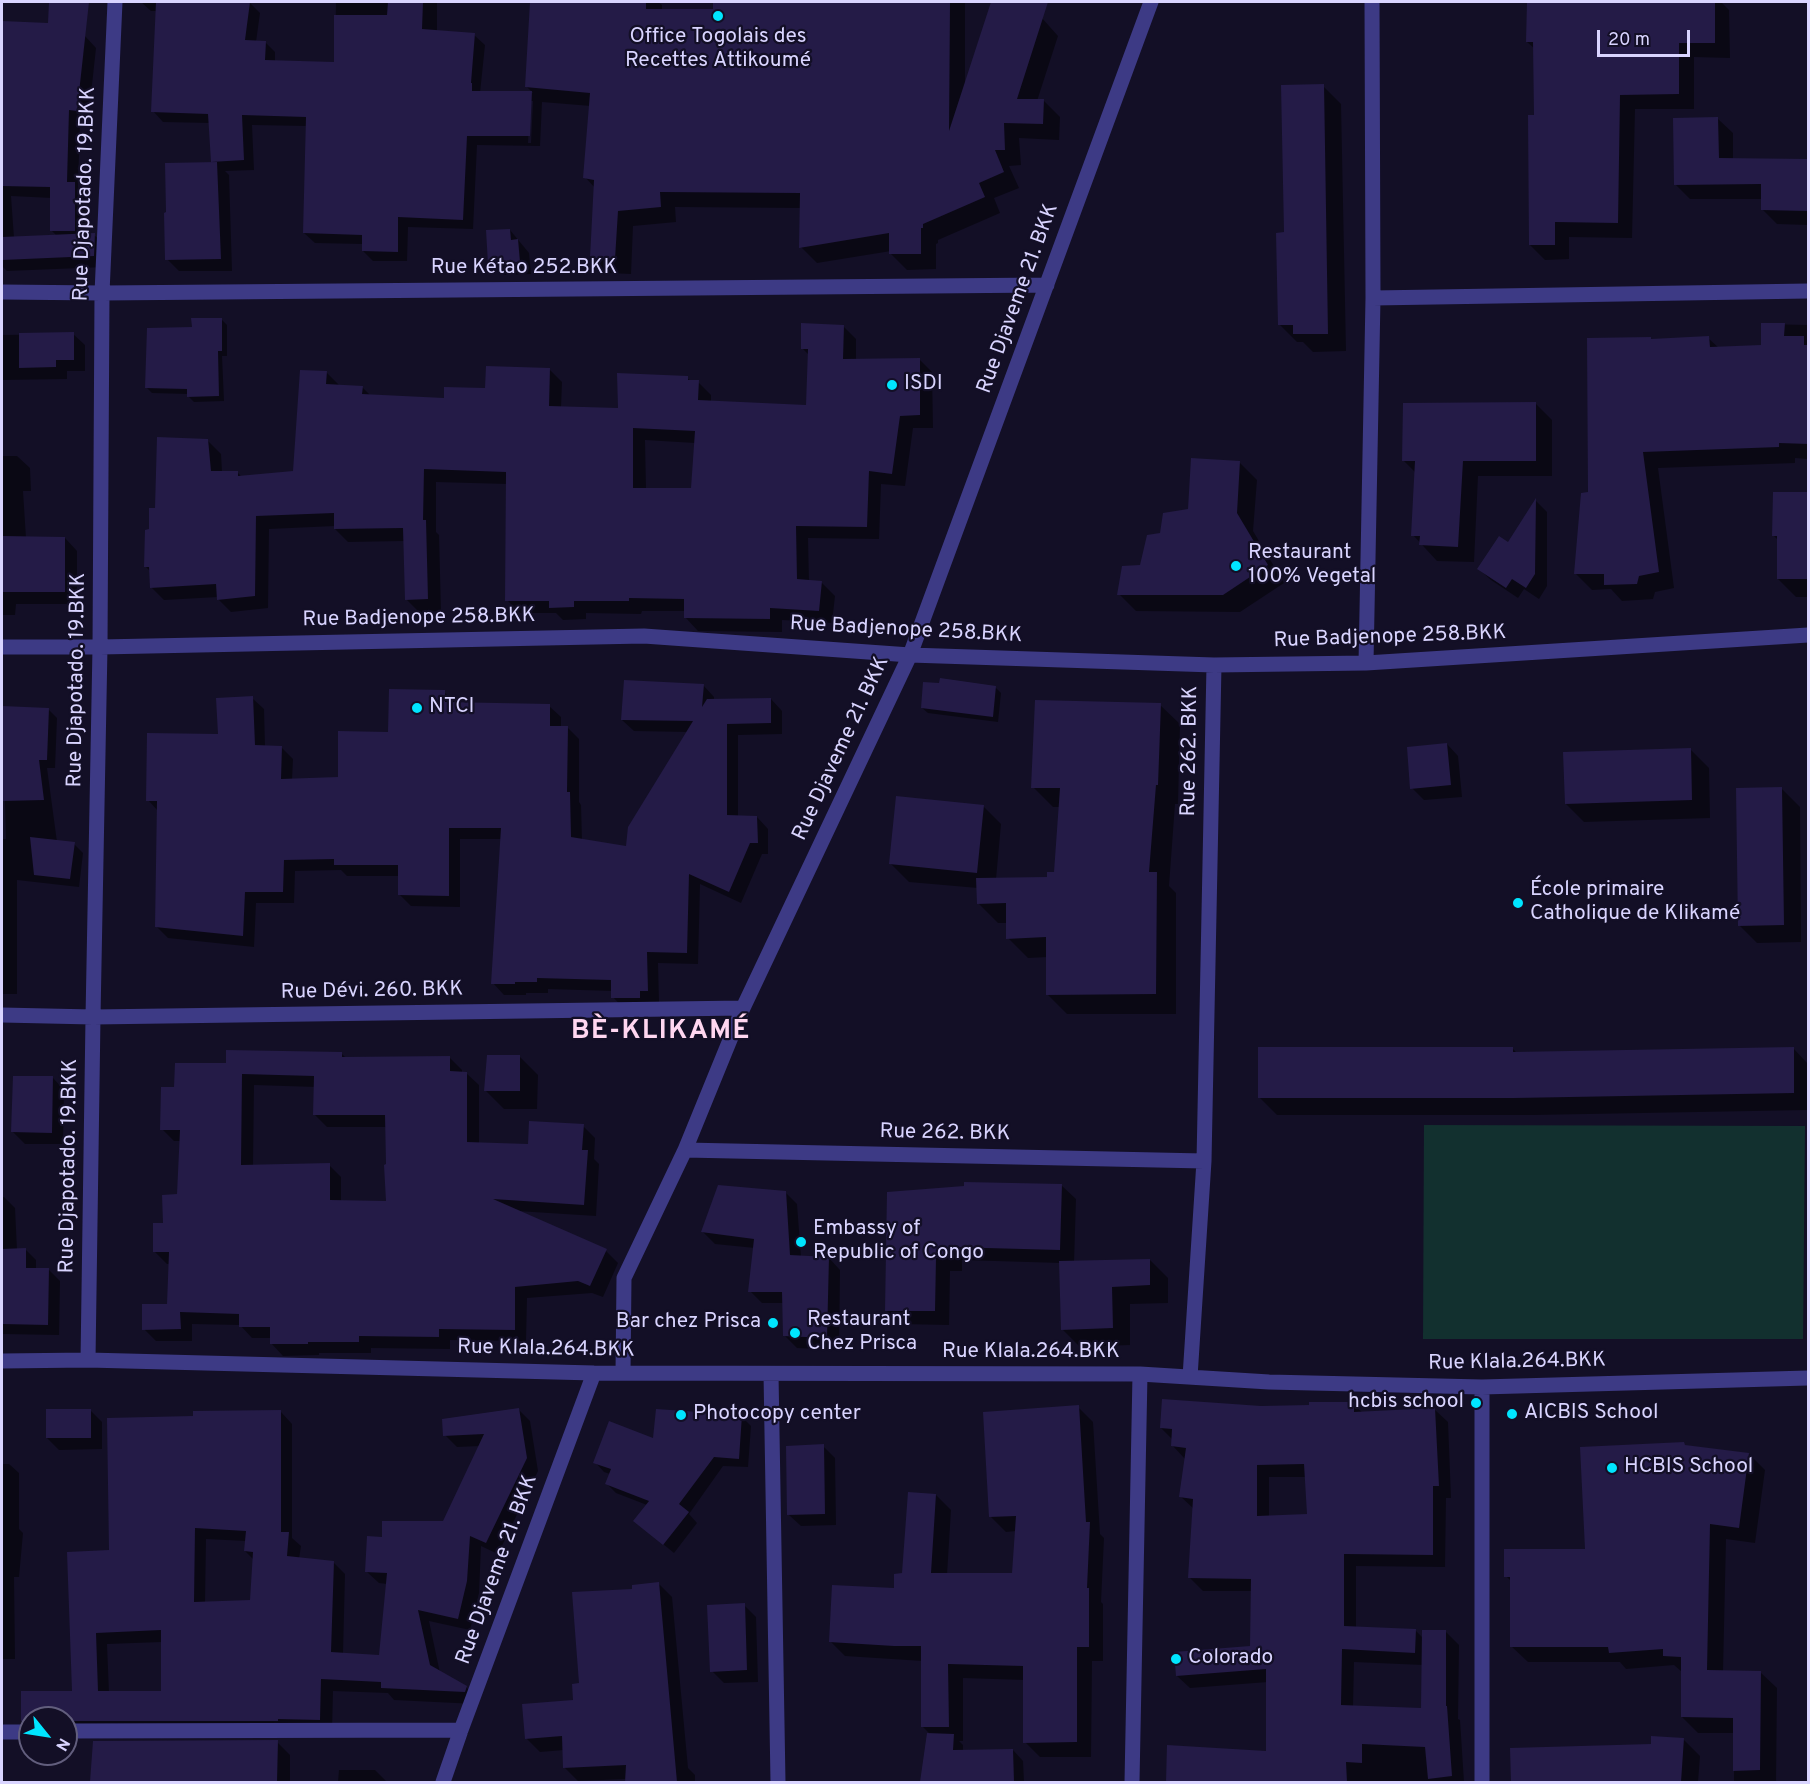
<!DOCTYPE html>
<html>
<head>
<meta charset="utf-8">
<style>
	body { margin:0 }
	#map { position:relative; width:1810px; height:1784px; overflow:hidden; background:#130f26; font-family:Overpass,sans-serif }
	canvas { display:block }
	.frame { position:absolute; inset:0; border:3px solid #d9d4ff; pointer-events:none }
	.north { position:absolute; left:18px; top:1706px; width:60px; height:60px; box-sizing:border-box; background:#130f26; border:2px solid #625e7d; border-radius:50%; rotate:120deg; font-size:16px; font-weight:700; line-height:24px; text-align:center; color:#d9d4ff }
	.north::after { content:''; display:block; margin:auto; width:21px; height:27px; background:#00e5ff; clip-path:polygon(50% 0,100% 100%,50% 72%,0 100%) }
	.scale { position:absolute; left:1597px; top:30px; width:93px; height:27px; box-sizing:border-box; border:3px solid #d9d4ff; border-top:0; padding-left:8px; font-size:18px; line-height:21px; white-space:nowrap; color:#d9d4ff; -webkit-text-stroke:4px #130f26; paint-order:stroke }
</style>
</head>
<body>
<div id="map">
<canvas width="1810" height="1784"></canvas>
<div class="frame"></div>
<div class="north">N</div>
<div class="scale">20 m</div>
</div>
<script>
const ctx = document.querySelector('canvas').getContext('2d');
ctx.lineJoin = 'round';
function fillPath(path, color) { ctx.fillStyle = color; ctx.fill(path, 'evenodd'); }
const toPath = rows => new Path2D(rows.map(r => 'M' + r).join(''));
function stroke(path, color, width, dash) { ctx.strokeStyle = color; ctx.lineWidth = width; ctx.lineCap = dash ? 'butt' : 'round'; ctx.setLineDash(dash || []); ctx.stroke(path); }
function drawText(font, color, halo, rows, align = 'center') {
  ctx.font = font + ' Overpass,sans-serif'; ctx.lineWidth = 4.5; ctx.setLineDash([]); ctx.textBaseline = 'middle'; ctx.strokeStyle = halo; ctx.fillStyle = color; for (const [text, x, y, turn = 0] of rows) {
    ctx.save(); ctx.translate(x, y); ctx.rotate((+turn || 0) * Math.PI / 180); ctx.textAlign = isNaN(turn) ? turn : align; if (halo) ctx.strokeText(text, 0, 0); ctx.fillText(text, 0, 0); ctx.restore();
  }
}
fillPath(toPath([
	[1424,1125,1805,1126,1803,1339,1423,1339]
]), '#12302f');
fillPath(toPath([
	[141,2,250,3,260,13,256,42,265,42,275,52,275,61,335,63,336,2,437,2,437,32,474,35,485,45,480,93,533,93,527,87,530,49,530,2,658,2,662,5,662,10,715,10,715,2,965,2,965,86,993,2,1015,2,1033,8,1058,36,1037,101,1044,101,1060,117,1059,140,1019,138,1021,165,1009,166,1019,188,994,198,1000,213,938,240,938,243,936,244,936,269,907,270,891,254,891,251,817,263,801,247,802,208,675,207,676,222,633,226,631,274,608,273,592,257,595,188,585,177,591,106,542,102,540,146,477,145,473,229,408,227,407,261,373,261,363,251,363,244,315,243,304,233,307,126,252,125,254,170,225,171,229,175,232,271,179,271,167,259,214,164,212,161,210,123,163,122,153,111,157,11,151,11],
	[530,101,533,101,531,143,528,143],
	[1528,2,1721,2,1729,10,1730,58,1694,57,1694,109,1635,109,1632,238,1569,237,1569,259,1545,260,1530,245,1535,116,1535,49,1527,42],
	[2,23,24,24,85,36,96,48,88,122,80,121,78,187,86,195,86,235,94,235,106,246,105,267,7,271,2,266],
	[11,196,52,198,51,230,57,236,14,238],
	[1323,86,1341,104,1346,351,1313,352,1303,342,1297,342,1279,324,1286,234],
	[1718,119,1733,133,1733,159,1808,160,1808,225,1777,224,1763,210,1763,199,1690,199,1675,184],
	[510,230,529,253,531,274,501,275,490,264],
	[221,319,227,325,227,356,222,356,224,401,194,402,188,396,188,394,152,393,147,388,193,329],
	[1762,324,1808,325,1808,459,1795,458,1795,463,1658,468,1674,588,1655,592,1653,599,1622,601,1611,589,1592,590,1575,573,1590,494,1652,340,1708,338,1719,348,1763,346],
	[843,326,856,339,856,361,919,359,932,372,933,428,913,428,905,486,881,484,879,539,808,538,809,582,822,583,835,596,832,623,782,620,782,632,698,631,685,617,685,611,642,611,641,614,586,613,586,619,563,620,556,613,520,613,507,600,507,484,436,482,436,532,439,535,441,611,419,612,406,599,404,541,348,542,335,529,335,526,269,529,268,608,231,612,218,599,218,597,164,600,151,587,151,572,146,567,151,531,157,510,208,441,221,454,222,472,237,472,242,477,295,472,326,372,339,385,362,387,371,396,445,399,486,390,549,369,562,382,561,408,619,409,687,378,691,381,698,382,711,395,711,402,808,406,809,355,802,348],
	[645,440,695,443,693,489,646,489],
	[73,334,85,345,85,371,67,371,67,379,2,380,2,335],
	[1536,404,1552,420,1552,476,1478,476,1474,562,1437,561,1413,535,1416,473,1404,461],
	[2,456,17,456,30,468,31,491,23,491,26,538,65,538,77,551,77,604,16,604,15,615,2,615],
	[1240,463,1257,480,1253,531,1284,583,1240,612,1136,611,1119,594,1142,567,1162,534,1190,511],
	[1808,493,1808,597,1796,597,1778,579,1778,540,1774,536],
	[1536,501,1547,512,1547,586,1539,599,1524,589,1518,598,1491,580,1479,569,1508,544],
	[703,685,714,697,714,700,771,699,782,711,782,734,738,735,738,817,757,817,768,829,768,854,762,854,741,903,700,884,698,964,658,963,659,1002,624,1009,613,997,613,991,548,989,548,993,526,993,526,995,504,995,493,983,502,839,460,839,460,907,411,906,399,894,399,876,347,876,341,870,295,871,294,903,256,903,254,947,168,938,156,926,158,811,148,800,219,736,252,698,264,709,265,747,281,747,293,759,292,780,339,778,390,733,444,692,457,704,549,706,561,717,561,728,568,728,579,739,579,802,581,805,582,841,627,847,688,732,634,731,622,720],
	[996,688,1001,693,998,722,928,713,922,708],
	[1160,705,1180,724,1178,804,1175,804,1169,886,1176,893,1176,1014,1067,1014,1047,994,1048,957,1028,958,1008,938,1008,923,998,923,978,903,978,888,909,882,891,864,983,806,1001,824,996,879,1048,878,1055,873,1060,807,1053,807,1033,787],
	[2,708,48,709,57,718,55,768,47,768,57,842,74,844,83,853,79,887,17,880,17,994,2,994,2,839,6,839,4,767,2,767],
	[1447,744,1458,756,1462,797,1424,800,1412,788],
	[1691,750,1709,768,1710,818,1584,822,1566,804],
	[1782,789,1800,807,1801,942,1757,943,1739,925],
	[1793,1048,1808,1064,1808,1110,1533,1115,1277,1115,1259,1097,1513,1049,1518,1054],
	[341,1053,346,1058,450,1058,462,1070,462,1073,466,1073,479,1085,479,1144,529,1146,583,1126,595,1138,594,1159,599,1164,596,1216,517,1211,606,1251,618,1263,603,1297,592,1293,527,1298,526,1341,450,1340,450,1349,371,1348,371,1353,319,1353,319,1355,283,1356,271,1343,271,1338,252,1338,240,1325,192,1324,192,1341,156,1341,144,1329,169,1305,170,1264,167,1264,155,1252,165,1224,179,1195,181,1141,174,1141,162,1129,176,1088,227,1065],
	[254,1085,316,1087,315,1115,327,1127,387,1127,388,1202,341,1202,341,1177,329,1165,253,1166],
	[520,1057,538,1075,537,1109,504,1109,486,1091],
	[53,1078,64,1090,63,1144,25,1144,13,1132],
	[1061,1185,1076,1199,1074,1263,1150,1260,1168,1278,1168,1303,1130,1304,1130,1345,1080,1347,1062,1329,1061,1263,962,1260,962,1271,950,1271,949,1325,900,1324,886,1310,966,1187],
	[785,1192,797,1204,801,1257,829,1258,840,1270,839,1350,797,1348,785,1336,784,1303,762,1303,750,1291,755,1248,715,1244,703,1232],
	[2,1197,4,1197,15,1208,17,1250,25,1249,36,1260,36,1270,49,1270,60,1281,59,1335,2,1334],
	[1353,1404,1363,1413,1435,1410,1448,1422,1451,1498,1446,1498,1445,1567,1356,1566,1356,1628,1415,1630,1423,1638,1446,1632,1459,1645,1458,1719,1460,1720,1464,1782,1168,1782,1169,1746,1268,1752,1268,1682,1190,1688,1177,1676,1252,1648,1252,1591,1203,1591,1190,1578,1194,1509,1180,1496,1185,1459,1173,1446,1173,1440,1161,1428,1261,1408],
	[1269,1477,1306,1477,1308,1515,1269,1517],
	[1354,1662,1423,1665,1422,1710,1353,1707],
	[1078,1407,1093,1422,1100,1534,1104,1538,1101,1602,1103,1604,1103,1661,1092,1661,1091,1757,1040,1757,1025,1742,1025,1680,963,1678,963,1741,959,1741,963,1745,963,1751,1013,1750,1023,1761,1024,1782,922,1782,929,1733,923,1727,923,1661,845,1656,830,1641,895,1590,904,1575,936,1495,951,1510,947,1575,1013,1574,1016,1531,1006,1532,991,1517],
	[518,1409,530,1421,538,1471,498,1554,481,1546,479,1593,470,1630,429,1621,440,1673,466,1687,478,1699,476,1704,394,1700,388,1693,333,1691,332,1732,66,1732,66,1718,30,1718,30,1728,22,1720,74,1693,110,1552,195,1418,281,1412,292,1424,292,1538,301,1546,299,1559,333,1562,345,1574,343,1654,381,1656,387,1584,379,1583,367,1572,383,1539,444,1522,480,1446,457,1447,445,1435],
	[206,1539,246,1541,245,1551,254,1560,251,1602,205,1603],
	[162,1642,162,1693,109,1693,107,1644],
	[90,1410,102,1422,102,1449,59,1450,47,1438],
	[742,1417,751,1426,748,1467,723,1466,689,1514,697,1523,674,1553,635,1521,647,1505,616,1493,607,1484,610,1474,604,1472,595,1462,655,1440],
	[1684,1444,1686,1446,1749,1454,1765,1470,1755,1543,1726,1539,1723,1672,1760,1672,1777,1688,1776,1782,1734,1782,1734,1733,1698,1733,1682,1717,1682,1672,1674,1665,1626,1669,1620,1662,1528,1662,1511,1646,1512,1582,1506,1576,1586,1550],
	[823,1446,835,1458,836,1525,801,1526,789,1515],
	[2,1464,9,1464,19,1473,19,1529,23,1533,19,1577,14,1577,15,1659,2,1659],
	[658,1583,672,1597,688,1768,695,1775,695,1782,625,1782,625,1779,578,1781,564,1767,564,1750,540,1752,526,1738,575,1701,580,1685,634,1590],
	[744,1605,756,1617,758,1682,724,1683,712,1671],
	[1683,1739,1700,1756,1698,1782,1512,1782,1512,1750,1652,1745],
	[95,1742,277,1742,290,1755,290,1782,92,1782],
	[339,1770,375,1770,387,1782,338,1782]
]), '#0007');
fillPath(toPath([
	[49,2,89,2,77,111,69,110,67,182,75,182,75,231,50,231,50,187,2,186,2,21,48,23],
	[156,2,250,2,245,40,266,41,265,60,334,62,334,15,387,15,388,2,423,2,422,29,475,33,471,83,472,83,472,91,532,91,530,136,467,136,463,220,398,217,398,252,362,251,362,235,303,233,306,117,242,115,244,160,211,162,208,114,151,112],
	[530,2,646,2,646,9,713,9,713,2,950,2,949,131,991,2,1048,2,1017,99,1044,99,1043,124,1004,123,1005,150,995,150,1004,172,979,183,985,197,923,224,923,228,921,228,921,254,889,254,889,233,799,248,800,193,660,192,661,207,618,211,615,259,590,258,594,180,583,178,590,93,525,87],
	[1527,2,1715,2,1715,43,1679,43,1679,94,1620,95,1618,223,1555,222,1555,245,1529,245,1528,115,1534,115,1533,42,1526,42],
	[1324,84,1328,334,1293,334,1293,325,1278,325,1276,233,1284,232,1281,85],
	[1718,117,1719,158,1809,159,1809,211,1761,210,1761,184,1674,185,1673,118],
	[217,162,221,259,165,260,164,213,166,212,165,163],
	[510,229,511,240,518,239,520,262,488,264,486,230],
	[95,233,94,256,2,260,2,237],
	[191,318,222,318,222,351,218,351,219,396,187,397,187,389,145,388,147,328,192,327],
	[801,323,844,325,843,359,920,358,920,415,900,416,892,474,869,471,867,527,796,526,797,579,822,581,819,611,770,608,770,619,684,618,684,599,629,598,629,601,574,601,574,607,549,608,549,601,505,601,506,472,424,469,423,520,426,520,428,599,405,600,403,528,334,529,334,513,256,516,255,596,217,600,216,584,150,588,149,567,144,567,145,530,149,529,149,508,155,508,157,437,208,439,211,471,238,471,238,476,293,471,300,370,327,371,326,384,363,386,362,394,444,398,444,387,485,388,486,366,550,368,549,406,618,408,617,373,688,376,688,380,699,380,698,400,806,405,808,349,801,349],
	[633,428,695,431,691,488,633,488],
	[1761,323,1785,323,1784,336,1804,336,1804,345,1809,345,1809,444,1779,443,1779,447,1643,452,1659,572,1639,576,1637,584,1604,585,1604,574,1574,574,1581,493,1588,492,1587,338,1651,337,1651,339,1709,336,1710,347,1761,345],
	[74,332,74,360,56,360,56,367,19,368,19,333],
	[1536,402,1536,461,1463,461,1458,547,1419,545,1420,536,1411,536,1415,461,1402,461,1403,403],
	[1191,458,1240,461,1237,513,1268,565,1223,595,1117,595,1122,566,1140,565,1147,535,1160,533,1163,513,1188,509],
	[1773,492,1809,492,1809,579,1777,579,1777,536,1772,536],
	[1536,498,1535,574,1526,588,1512,579,1506,588,1477,569,1499,536,1508,542],
	[2,536,65,537,65,592,2,592],
	[940,678,996,686,993,717,921,708,923,682,939,683],
	[624,680,704,684,702,707,707,699,771,698,771,723,727,724,727,815,757,816,758,843,750,843,729,892,689,874,687,953,647,952,648,991,640,991,640,998,611,998,611,980,537,978,537,982,515,982,515,984,491,984,501,828,449,828,449,896,398,895,398,865,334,865,334,859,284,860,283,892,245,892,243,936,155,927,157,801,146,801,147,733,218,734,216,698,253,696,255,745,282,746,281,779,338,777,338,731,388,732,389,689,445,690,445,702,550,704,550,726,568,726,567,792,570,792,571,837,626,846,628,827,693,721,621,720],
	[1035,700,1161,703,1158,785,1156,785,1149,872,1157,872,1156,994,1046,995,1046,937,1006,939,1006,903,977,904,976,878,1047,877,1047,872,1054,872,1060,788,1031,788],
	[2,706,49,708,47,760,39,760,44,800,3,801],
	[1447,743,1451,785,1410,789,1407,747],
	[1691,748,1692,800,1565,804,1563,752],
	[1782,787,1784,925,1738,926,1736,788],
	[896,796,984,805,977,873,889,864],
	[30,837,75,842,70,879,34,875],
	[1258,1047,1513,1047,1513,1052,1794,1047,1794,1093,1514,1098,1258,1098],
	[226,1050,342,1052,342,1057,450,1056,450,1071,467,1072,467,1142,528,1144,529,1121,584,1124,582,1150,588,1150,584,1205,493,1199,607,1249,590,1286,578,1281,515,1287,515,1330,439,1329,439,1337,359,1336,359,1342,308,1342,308,1344,270,1344,270,1327,239,1327,239,1314,180,1312,181,1329,142,1330,142,1304,167,1304,169,1252,153,1252,153,1223,163,1223,162,1195,177,1194,180,1130,160,1130,161,1087,174,1087,175,1063,226,1063],
	[242,1074,314,1076,313,1115,385,1115,386,1164,384,1165,386,1201,330,1200,330,1163,241,1165],
	[487,1055,520,1055,520,1091,484,1091],
	[13,1076,53,1076,52,1133,11,1132],
	[964,1182,1062,1184,1060,1250,949,1247,949,1258,936,1258,935,1311,885,1311,887,1192,964,1186],
	[718,1185,786,1191,790,1255,829,1257,827,1338,783,1336,782,1292,748,1292,754,1239,701,1232],
	[26,1248,26,1268,49,1268,48,1325,2,1324,2,1249],
	[1150,1259,1150,1285,1112,1287,1113,1328,1061,1330,1059,1261],
	[1162,1399,1261,1406,1309,1405,1309,1402,1354,1402,1354,1412,1435,1408,1439,1486,1433,1486,1433,1555,1344,1554,1344,1626,1416,1629,1415,1653,1342,1649,1341,1705,1421,1708,1422,1630,1446,1630,1446,1706,1447,1706,1452,1776,1428,1779,1425,1747,1362,1744,1362,1763,1346,1762,1347,1782,1166,1782,1167,1745,1266,1751,1266,1669,1176,1676,1174,1652,1250,1646,1251,1579,1188,1578,1193,1499,1179,1497,1186,1448,1171,1446,1172,1429,1160,1428],
	[1304,1464,1307,1514,1257,1516,1257,1465],
	[1079,1405,1086,1522,1090,1522,1087,1588,1089,1588,1089,1647,1077,1647,1077,1742,1023,1743,1023,1666,948,1664,949,1727,921,1727,921,1646,894,1646,829,1642,832,1585,894,1588,894,1574,902,1573,908,1492,936,1494,931,1573,1012,1573,1016,1516,989,1517,983,1412],
	[519,1408,527,1458,486,1543,470,1536,467,1581,458,1619,418,1610,430,1665,467,1686,465,1692,381,1688,381,1682,321,1679,320,1720,278,1719,278,1721,66,1721,66,1718,30,1718,30,1721,21,1721,21,1691,72,1691,67,1552,109,1550,107,1418,193,1416,193,1411,281,1410,281,1532,289,1532,287,1556,334,1561,331,1652,379,1655,387,1573,365,1572,367,1536,382,1537,382,1521,443,1521,484,1434,443,1436,442,1419],
	[195,1528,246,1531,244,1551,253,1552,250,1600,194,1602],
	[161,1630,161,1691,98,1691,96,1633],
	[46,1409,91,1409,91,1438,46,1438],
	[656,1409,742,1415,739,1459,714,1457,679,1504,689,1512,663,1545,633,1521,649,1501,605,1484,611,1469,593,1463,609,1421,653,1438],
	[1684,1442,1685,1445,1749,1453,1739,1528,1710,1524,1707,1670,1761,1671,1760,1770,1733,1771,1733,1718,1681,1717,1681,1657,1663,1656,1663,1649,1609,1653,1608,1647,1510,1647,1510,1577,1504,1577,1504,1549,1585,1549,1580,1447],
	[824,1444,825,1514,787,1515,786,1446],
	[659,1582,677,1782,625,1782,626,1765,563,1768,562,1736,525,1739,522,1704,573,1700,572,1684,579,1683,572,1592,632,1589,632,1585],
	[745,1603,747,1670,710,1672,707,1605],
	[927,1733,954,1734,953,1750,1013,1749,1014,1782,920,1782],
	[1651,1736,1684,1738,1681,1782,1511,1782,1510,1748,1651,1744],
	[278,1740,277,1782,90,1782,93,1741]
]), '#241b47');
stroke(toPath([
	[2,292,102,293,1047,285],
	[1373,298,1808,291],
	[2,647,100,647,644,636,910,655,1214,665,1366,663,1808,635],
	[1366,663,1373,298,1372,2],
	[2,1015,93,1017,743,1008],
	[685,1150,1204,1161],
	[88,1360,93,1017,100,647,102,293,115,2],
	[2,1361,88,1360,594,1373,1140,1374,1269,1382,1482,1387,1808,1378],
	[623,1373,624,1278,685,1150,743,1008,910,655,1151,2],
	[771,1374,778,1782],
	[1190,1377,1204,1161,1214,665],
	[1482,1387,1482,1782],
	[66,1731,461,1730],
	[2,1732,30,1732],
	[443,1782,461,1730,594,1373],
	[1132,1782,1140,1374]
]), '#3d3a85', 15);
for (const [x, y, r, color] of [
	[718,16,6,"#00e5ff"],
	[892,385,6,"#00e5ff"],
	[1236,566,6,"#00e5ff"],
	[417,708,6,"#00e5ff"],
	[1518,903,6,"#00e5ff"],
	[801,1242,6,"#00e5ff"],
	[773,1323,6,"#00e5ff"],
	[795,1333,6,"#00e5ff"],
	[1476,1403,6,"#00e5ff"],
	[1512,1414,6,"#00e5ff"],
	[681,1415,6,"#00e5ff"],
	[1612,1468,6,"#00e5ff"],
	[1176,1659,6,"#00e5ff"]
]) { const dot = new Path2D(); dot.arc(x, y, r, 0, 2 * Math.PI); ctx.fillStyle = color; ctx.fill(dot); stroke(dot, '#130f26', 2); }
drawText('21px', '#d9d4ff', '#130f26', [
	["Office Togolais des",718,38,"center"],
	["Recettes Attikoumé",718,62,"center"],
	["ISDI",904,385],
	["Restaurant",1248,554],
	["100% Vegetal",1248,578],
	["NTCI",429,708],
	["École primaire",1530,891],
	["Catholique de Klikamé",1530,915],
	["Embassy of",813,1230],
	["Republic of Congo",813,1254],
	["Restaurant",807,1321],
	["Chez Prisca",807,1345],
	["Bar chez Prisca",761,1323,"right"],
	["hcbis school",1464,1403,"right"],
	["AICBIS School",1524,1414],
	["Photocopy center",693,1415],
	["HCBIS School",1624,1468],
	["Colorado",1188,1659]
], 'left');
drawText('21px', '#d9d4ff', '#130f26', [
	["Rue Djapotado. 19.BKK",86,194,-88],
	["Rue Kétao 252.BKK",524,269],
	["Rue Djaveme 21. BKK",1019,299,-70],
	["Rue Badjenope 258.BKK",419,619,-1],
	["Rue Badjenope 258.BKK",906,631,3],
	["Rue Badjenope 258.BKK",1390,638,-2],
	["Rue Djapotado. 19.BKK",78,680,-89],
	["Rue Djaveme 21. BKK",842,749,-65],
	["Rue 262. BKK",1191,751,-89],
	["Rue Dévi. 260. BKK",372,992,-1],
	["Rue 262. BKK",945,1134,1],
	["Rue Djapotado. 19.BKK",70,1166,-89],
	["Rue Klala.264.BKK",546,1350,1],
	["Rue Klala.264.BKK",1031,1353],
	["Rue Klala.264.BKK",1517,1363,-1],
	["Rue Djaveme 21. BKK",498,1570,-70]
]);
ctx.letterSpacing = '1.5px';
drawText('bold 27px', '#ffd6f0', '#130f26', [
	["BÈ-KLIKAMÉ",661,1033]
]);
ctx.letterSpacing = '0px';
</script>
</body>
</html>
